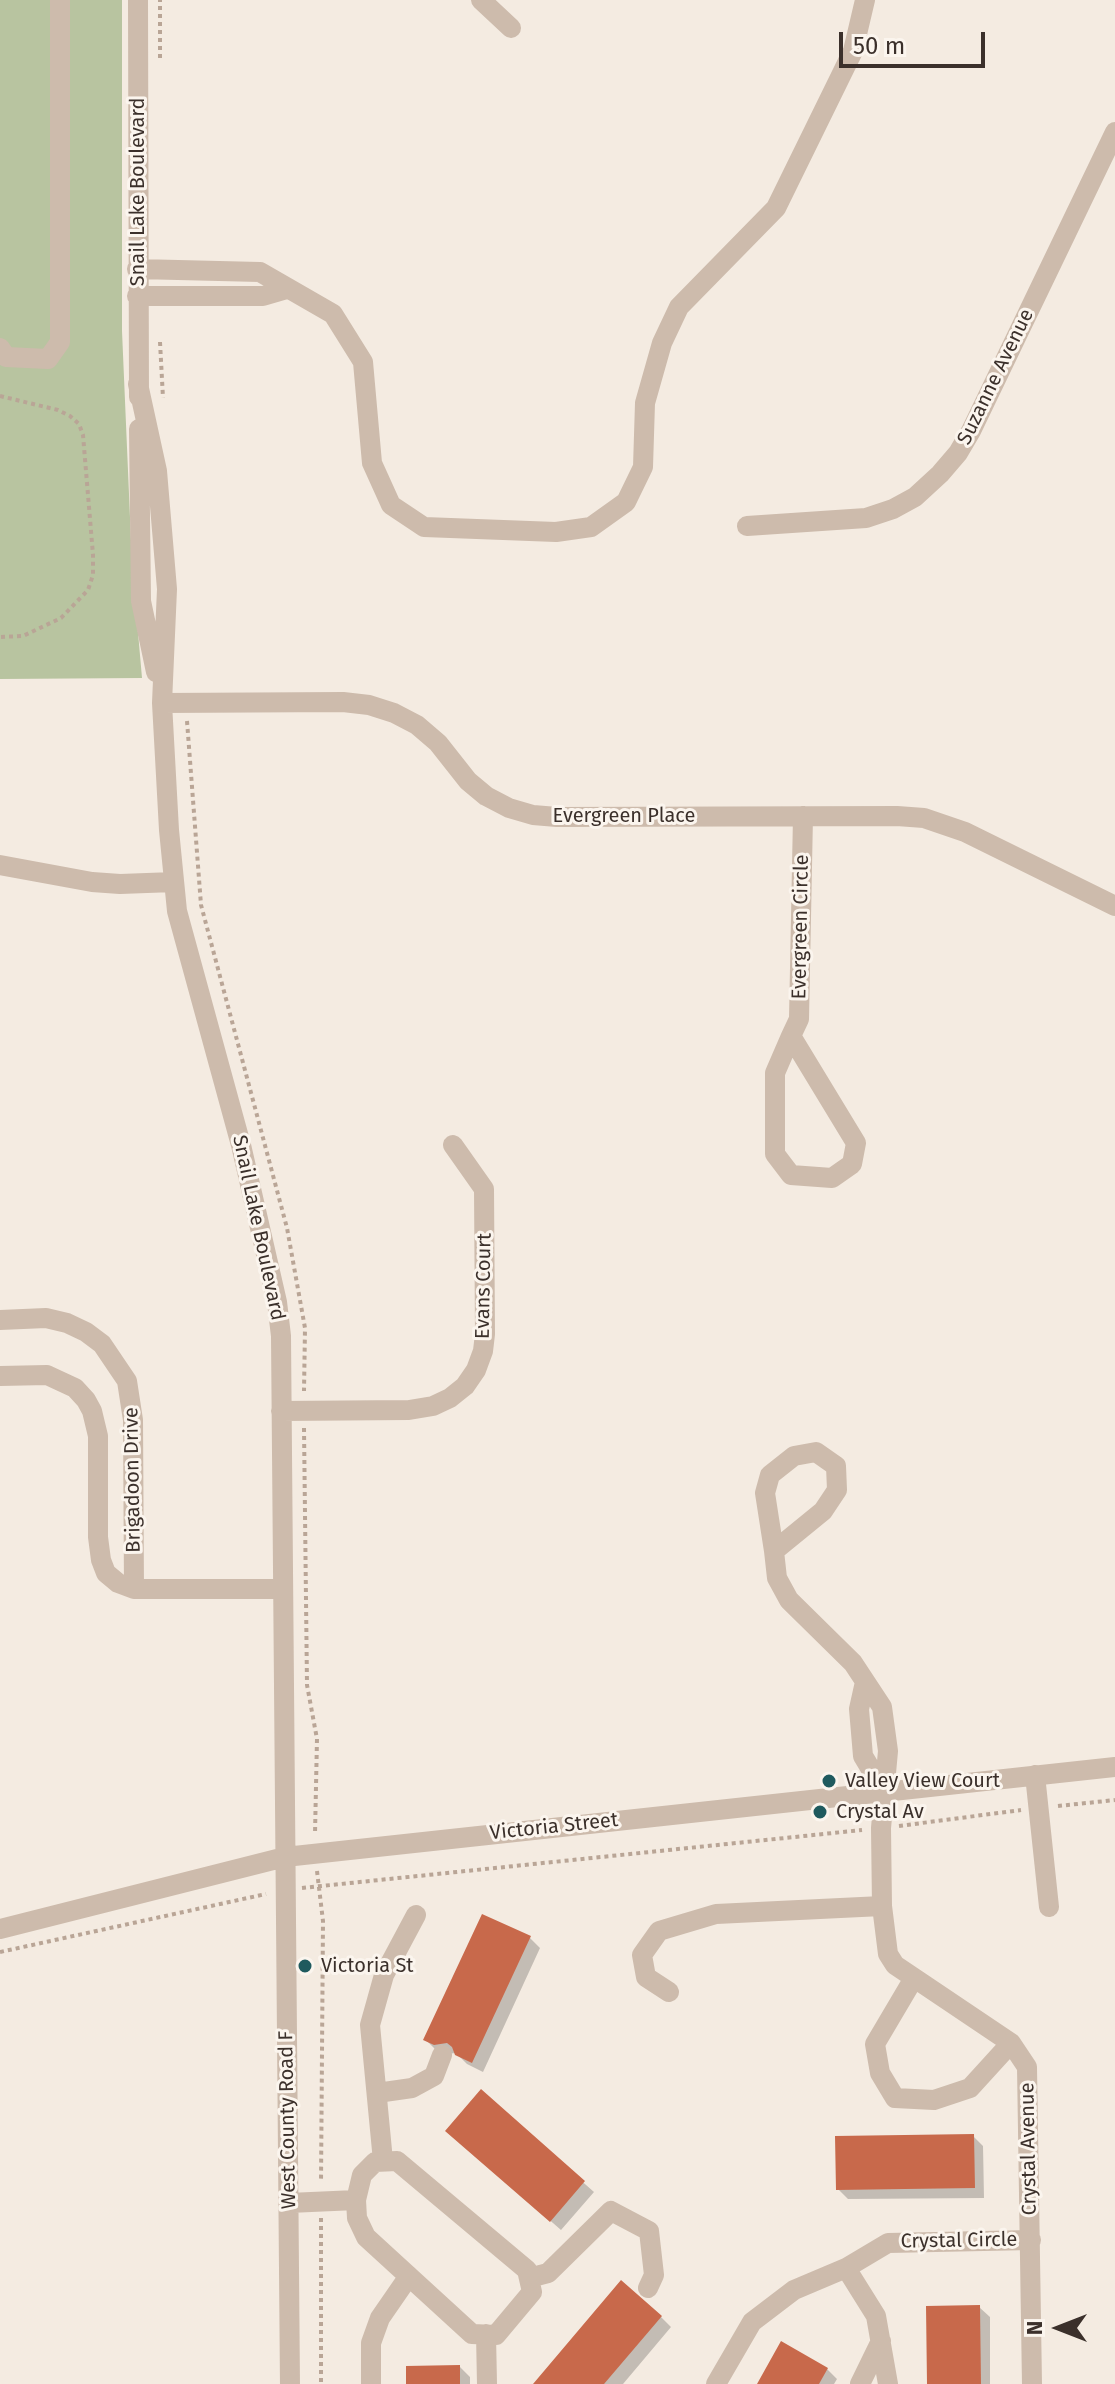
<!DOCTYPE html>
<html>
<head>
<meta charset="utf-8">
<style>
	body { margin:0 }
	#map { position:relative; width:1115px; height:2384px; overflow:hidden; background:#f4ebe1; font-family:"Fira Sans",sans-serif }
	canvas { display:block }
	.north { position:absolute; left:1019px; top:2288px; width:80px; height:80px; -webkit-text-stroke:6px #fbf5ee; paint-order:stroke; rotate:270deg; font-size:22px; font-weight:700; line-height:32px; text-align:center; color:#3b302b }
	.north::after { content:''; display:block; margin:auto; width:28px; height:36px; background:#3b302b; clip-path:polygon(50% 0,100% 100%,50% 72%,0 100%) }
	.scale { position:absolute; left:839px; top:32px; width:146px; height:36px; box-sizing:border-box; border:4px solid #3b302b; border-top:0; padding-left:10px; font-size:24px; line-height:28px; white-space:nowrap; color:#3b302b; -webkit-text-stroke:6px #fbf5ee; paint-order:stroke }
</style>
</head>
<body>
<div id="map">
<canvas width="1115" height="2384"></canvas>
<div class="north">N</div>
<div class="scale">50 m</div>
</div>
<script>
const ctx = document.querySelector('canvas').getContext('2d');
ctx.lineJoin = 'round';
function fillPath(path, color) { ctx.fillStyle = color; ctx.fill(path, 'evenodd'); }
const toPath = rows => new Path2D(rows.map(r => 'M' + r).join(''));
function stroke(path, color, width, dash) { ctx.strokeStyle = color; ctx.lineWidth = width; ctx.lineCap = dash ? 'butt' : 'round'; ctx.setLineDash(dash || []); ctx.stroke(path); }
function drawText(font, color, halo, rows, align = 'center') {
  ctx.font = font + ' "Fira Sans",sans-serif'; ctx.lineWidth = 6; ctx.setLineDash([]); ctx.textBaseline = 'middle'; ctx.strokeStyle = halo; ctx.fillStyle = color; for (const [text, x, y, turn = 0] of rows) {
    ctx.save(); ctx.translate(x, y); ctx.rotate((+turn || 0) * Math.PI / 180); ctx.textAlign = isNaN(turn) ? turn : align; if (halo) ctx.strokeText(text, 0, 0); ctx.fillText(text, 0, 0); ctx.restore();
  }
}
fillPath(toPath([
	[0,0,122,0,122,331,132,564,142,678,0,679]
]), '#b8c4a0');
fillPath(toPath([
	[530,1938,540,1948,483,2072,467,2064,456,2053,446,2054,436,2050,426,2040],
	[481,2092,594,2192,561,2230,458,2140],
	[973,2136,983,2146,984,2198,848,2199,838,2189],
	[979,2307,990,2317,990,2384,929,2384],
	[661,2317,671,2327,623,2384,535,2384],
	[460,2367,470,2377,470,2384,408,2384],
	[827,2369,837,2379,834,2384,759,2384]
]), '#0003');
fillPath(toPath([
	[482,1914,531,1936,472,2063,455,2055,452,2047,447,2043,434,2045,423,2040],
	[481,2089,585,2181,550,2222,445,2131],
	[974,2134,975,2188,836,2190,835,2136],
	[621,2280,662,2316,604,2384,533,2384],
	[980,2305,981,2384,927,2384,926,2306],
	[781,2341,828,2368,819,2384,757,2384],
	[460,2365,460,2384,406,2384,406,2366]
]), '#c8694b');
stroke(toPath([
	[160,58,160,0],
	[160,342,163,398],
	[0,396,58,410,70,416,79,424,83,435,93,555,93,575,88,590,61,618,23,636,0,637],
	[187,721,201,905,287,1228,305,1328,304,1391],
	[304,1428,307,1685,317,1739,315,1834],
	[1058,1806,1115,1800],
	[899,1826,1021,1810],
	[317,1871,323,1921,321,2182],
	[302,1888,862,1830],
	[0,1952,266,1894],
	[321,2218,321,2384]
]), '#b9a596', 4, [4, 4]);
stroke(toPath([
	[138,0,139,397],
	[481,0,511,28],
	[137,269,260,272,333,314,363,362,372,463,391,505,424,527,556,532,591,527,626,502,643,467,645,403,662,343,679,307,776,208,853,51,865,0],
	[137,296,263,296,287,289],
	[0,348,6,357,48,359,60,342,60,0],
	[138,384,157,471,167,589,162,703,169,830,177,911,241,1145,277,1302,281,1336,290,2384],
	[139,429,141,601,156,672],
	[747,526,866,518,893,509,915,497,940,474,958,453,971,431,1115,132],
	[162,703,343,702,369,705,394,713,417,725,438,743,468,781,486,796,509,808,533,815,557,817,897,816,924,818,965,832,1115,906],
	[0,865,92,882,120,884,174,882],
	[791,1036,856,1143,852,1164,832,1178,791,1175,775,1154,775,1073,791,1036,799,1019,803,816],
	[0,1320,46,1318,67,1323,86,1332,102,1344,127,1381,133,1420,134,1589],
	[0,1376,47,1375,75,1388,86,1400,92,1411,98,1436,98,1537,101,1560,106,1573,118,1583,134,1589,281,1589],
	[281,1411,409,1410,433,1406,450,1398,465,1386,476,1370,483,1351,485,1334,484,1189,453,1145],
	[774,1551,765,1493,770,1475,794,1456,816,1452,836,1466,837,1490,823,1511,774,1551,777,1578,789,1600,853,1663,882,1707,888,1751,881,1828,882,1906,888,1954,895,1965,1011,2043,1027,2067,1032,2384],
	[865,1682,859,1709,863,1756,884,1791],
	[1035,1775,1049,1907],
	[0,1929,285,1857,1115,1767],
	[914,1978,875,2044,880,2073,895,2098,934,2100,970,2088,1011,2043],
	[669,1992,646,1977,642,1955,659,1931,716,1914,882,1906],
	[377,2093,412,2088,434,2076,442,2055],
	[383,2161,370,2025,384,1975,416,1915],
	[289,2203,356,2200,362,2175,375,2162,397,2161,527,2270,532,2292,496,2335,472,2334,366,2237,357,2218,356,2200],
	[846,2268,888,2243,1031,2240],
	[529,2278,548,2273,611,2211,649,2231,654,2275,648,2288],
	[486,2334,487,2384],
	[371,2384,371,2343,380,2318,409,2276],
	[716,2384,752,2322,794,2290,846,2268,876,2316,888,2384],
	[860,2384,881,2341]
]), '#cdbbac', 20);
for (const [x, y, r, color] of [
	[829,1781,8,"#1f5a5e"],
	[820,1812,8,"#1f5a5e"],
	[305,1966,8,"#1f5a5e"]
]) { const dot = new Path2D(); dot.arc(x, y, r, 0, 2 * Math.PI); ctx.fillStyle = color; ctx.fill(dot); stroke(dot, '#fbf5ee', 3); }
drawText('20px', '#3b302b', '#fbf5ee', [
	["Snail Lake Boulevard",138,192,-90],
	["Suzanne Avenue",996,377,-64],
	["Evergreen Place",624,816],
	["Evergreen Circle",801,927,-89],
	["Snail Lake Boulevard",258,1228,78],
	["Evans Court",484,1286,-89],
	["Brigadoon Drive",133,1480,-91],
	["Victoria Street",554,1827,-6],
	["West County Road F",288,2120,-91],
	["Crystal Avenue",1029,2149,-91],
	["Crystal Circle",959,2241,-1]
]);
drawText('20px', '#3b302b', '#fbf5ee', [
	["Valley View Court",845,1781],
	["Crystal Av",836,1812],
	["Victoria St",321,1966]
], 'left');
</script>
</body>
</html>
